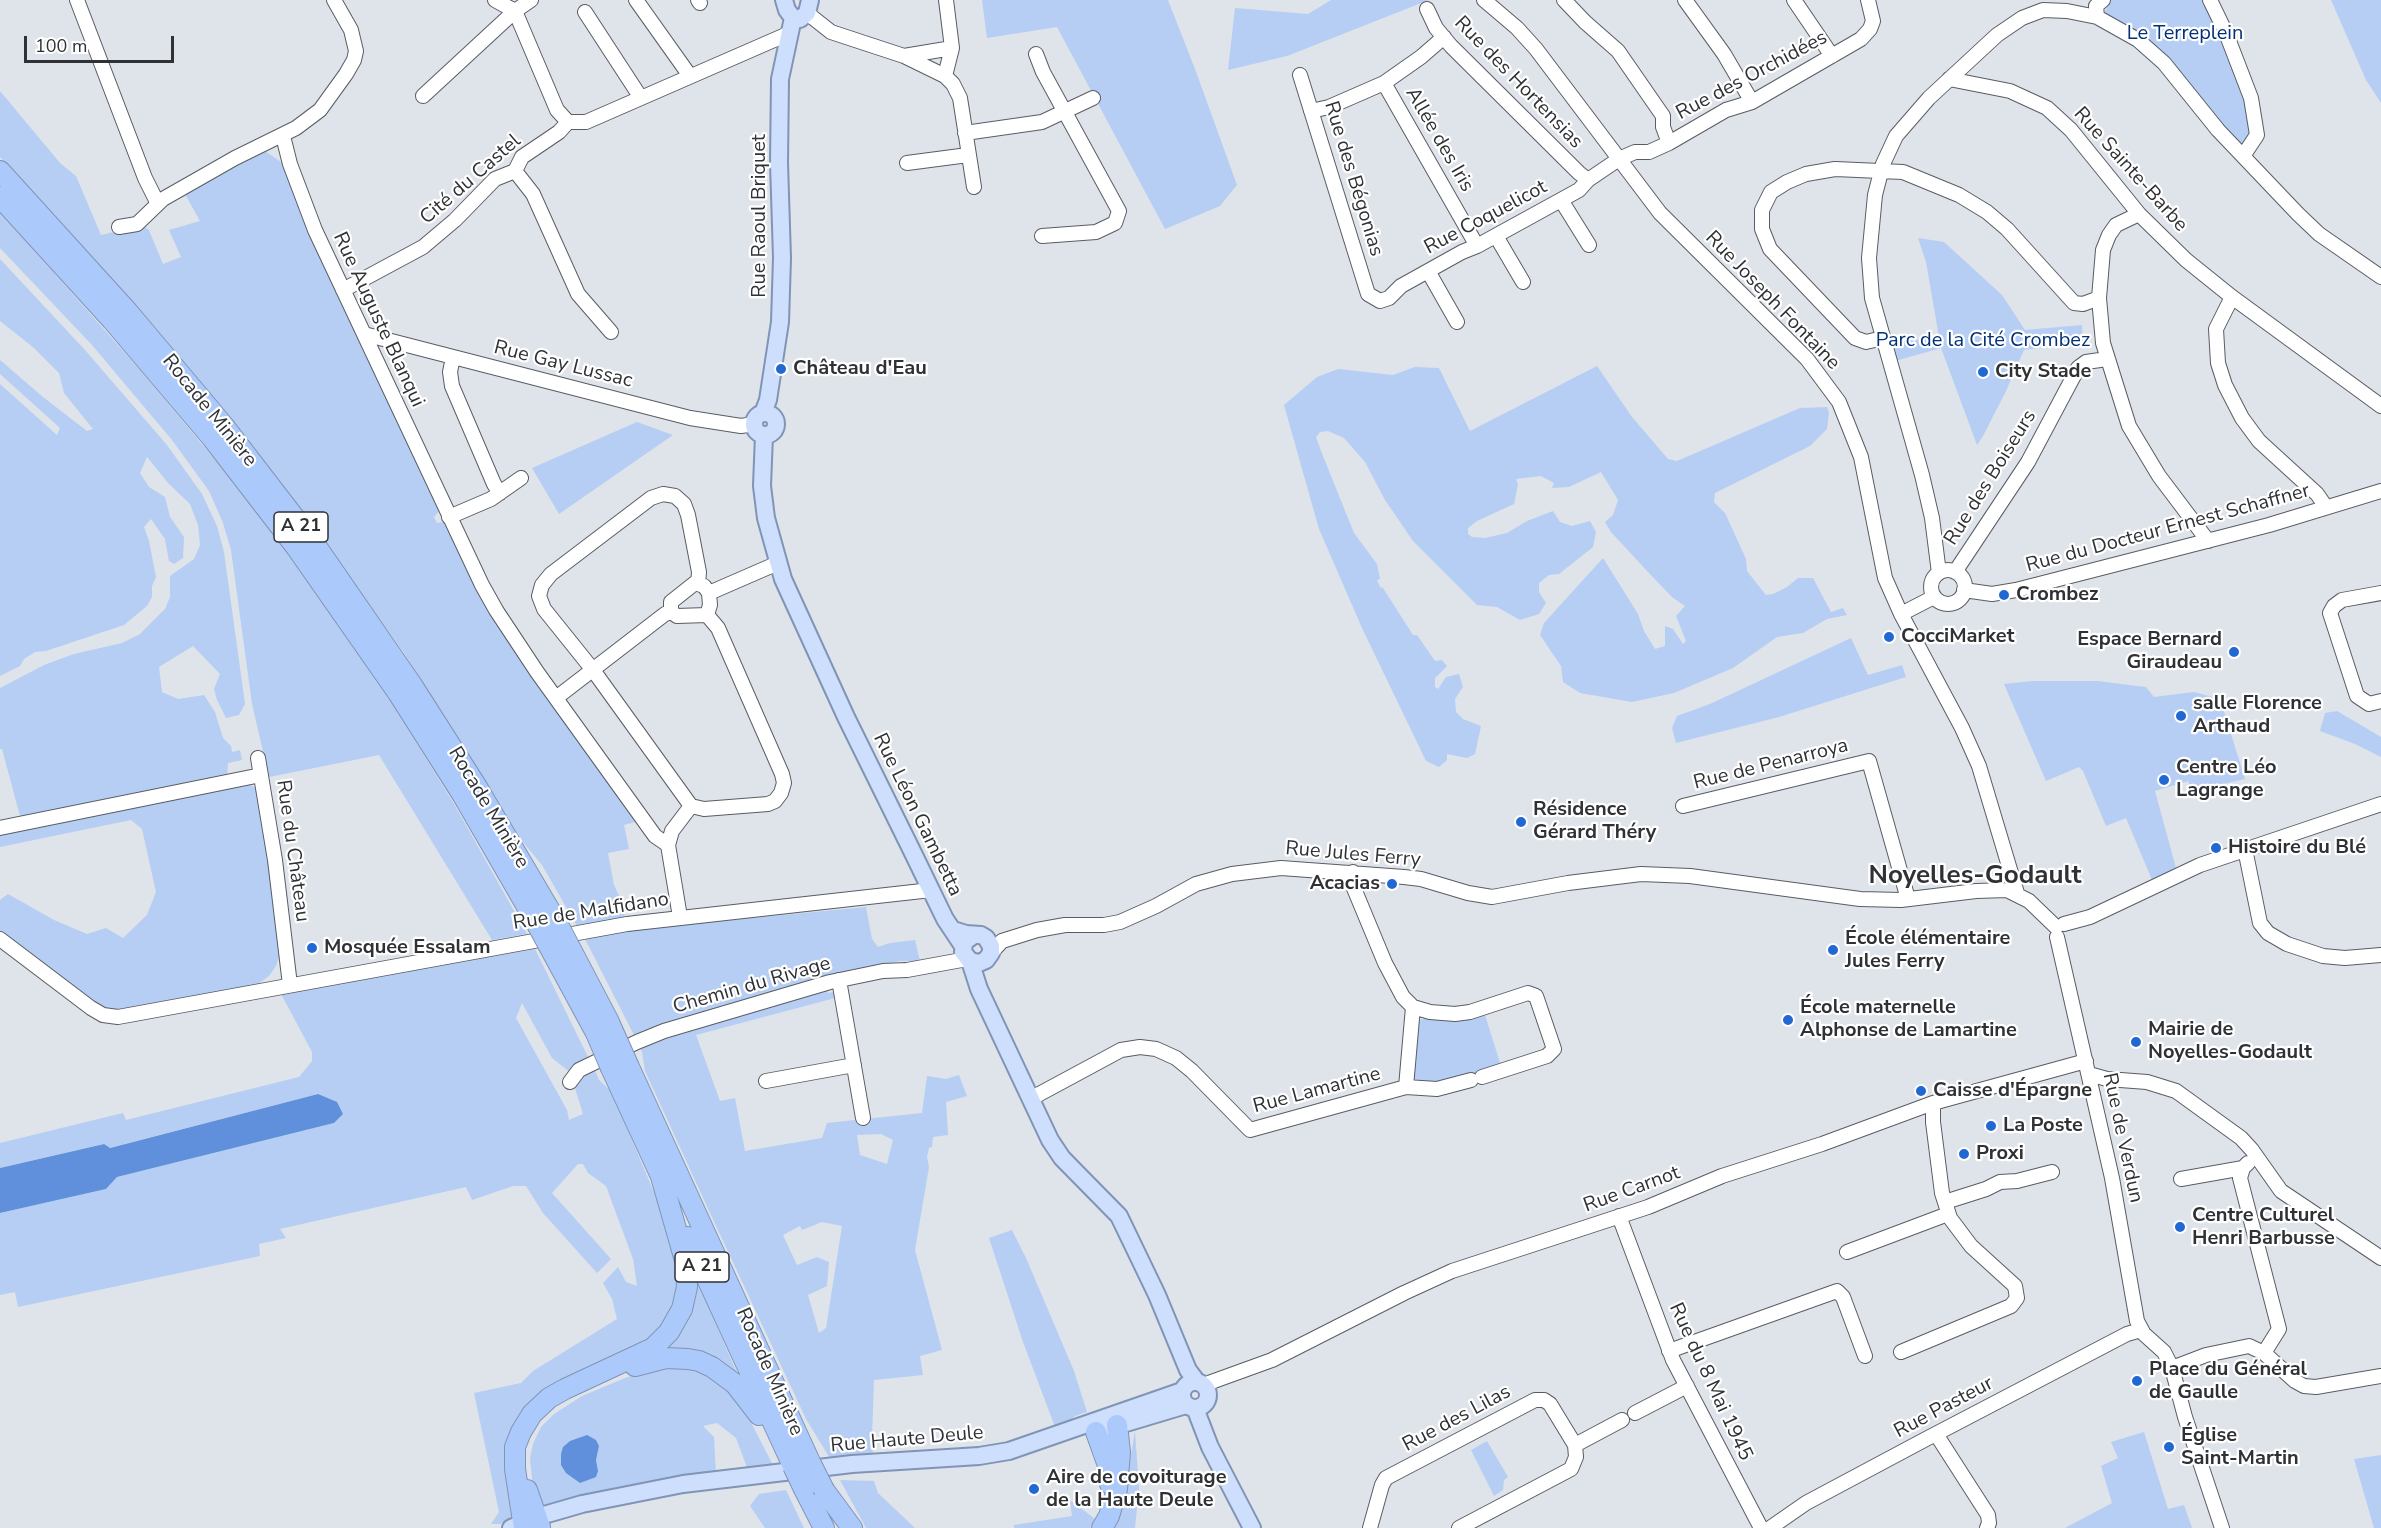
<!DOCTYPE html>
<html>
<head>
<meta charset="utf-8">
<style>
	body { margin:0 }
	#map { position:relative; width:2381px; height:1528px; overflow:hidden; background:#dfe3ea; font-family:"Nunito Sans",sans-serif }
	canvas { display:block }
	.scale { position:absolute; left:24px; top:36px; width:150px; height:27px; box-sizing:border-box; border:3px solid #2f3134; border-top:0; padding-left:8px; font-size:18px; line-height:21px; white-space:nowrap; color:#2f3134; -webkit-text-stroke:4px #fff; paint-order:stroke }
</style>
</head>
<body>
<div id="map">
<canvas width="2381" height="1528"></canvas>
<div class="scale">100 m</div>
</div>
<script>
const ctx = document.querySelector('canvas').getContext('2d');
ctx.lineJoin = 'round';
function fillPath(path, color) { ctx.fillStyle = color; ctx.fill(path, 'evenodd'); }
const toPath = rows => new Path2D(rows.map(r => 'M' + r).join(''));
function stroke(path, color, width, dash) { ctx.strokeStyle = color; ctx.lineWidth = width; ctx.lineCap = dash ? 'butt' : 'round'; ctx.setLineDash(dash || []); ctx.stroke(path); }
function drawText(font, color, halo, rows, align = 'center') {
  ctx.font = font + ' "Nunito Sans",sans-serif'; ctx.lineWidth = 4.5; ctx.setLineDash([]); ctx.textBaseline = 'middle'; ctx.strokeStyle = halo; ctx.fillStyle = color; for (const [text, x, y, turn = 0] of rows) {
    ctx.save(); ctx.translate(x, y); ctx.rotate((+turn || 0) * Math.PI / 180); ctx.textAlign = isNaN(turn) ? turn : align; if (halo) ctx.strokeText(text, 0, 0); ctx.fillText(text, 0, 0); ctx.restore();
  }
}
fillPath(toPath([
	[982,0,1168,0,1195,69,1237,185,1220,206,1165,229,1057,27,987,38],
	[1331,0,1429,0,1287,56,1228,70,1235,8,1308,14],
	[2111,0,2205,0,2240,80,2253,133,2244,144,2238,142,2116,21,2104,13],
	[2331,0,2381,0,2381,103,2366,80],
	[0,91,60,163,76,176,101,235,142,225,149,230,163,264,181,257,169,230,200,221,185,194,233,164,265,151,281,162,301,204,302,215,307,229,320,252,440,510,434,517,437,523,443,522,448,526,639,821,624,825,629,849,608,853,614,885,622,902,625,917,577,926,542,865,518,836,462,743,404,653,310,521,235,422,135,306,0,157],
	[0,212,140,370,220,466,299,567,374,675,453,802,527,934,492,940,379,755,269,777,252,704,231,550,223,523,209,491,172,440,92,345,0,248],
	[1918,238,1944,242,2002,295,2025,330,2082,325,2083,341,2024,350,2006,391,1983,436,1977,445,1941,348,1895,361,1888,343,1939,337,1926,262],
	[0,259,85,350,167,445,202,494,217,526,224,552,245,704,239,715,226,718,217,700,214,689,220,674,193,646,159,667,162,692,178,699,204,695,215,712,223,738,231,746,232,752,240,750,242,760,228,763,227,776,40,815,20,816,2,749,0,749,0,688,44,665,74,654,122,643,140,634,165,609,170,597,170,576,194,559,200,545,198,525,190,504,168,483,147,457,140,473,149,487,165,497,170,517,184,537,183,558,174,564,169,561,165,539,151,519,144,527,149,541,156,577,152,586,152,597,147,606,124,625,46,651,35,652,24,659,20,666,0,676,0,384,57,435,60,428,0,374,0,360,43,397,87,431,93,429,64,393,59,373,34,348,0,321],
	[1597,366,1632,417,1668,459,1677,461,1800,408,1827,407,1829,413,1827,429,1810,446,1715,493,1714,502,1725,513,1746,559,1747,571,1766,595,1773,594,1787,587,1798,578,1813,578,1831,612,1843,608,1847,615,1827,619,1803,633,1777,637,1733,668,1674,693,1632,702,1580,693,1563,682,1561,666,1540,635,1544,623,1603,558,1638,614,1644,631,1655,649,1665,646,1665,626,1673,629,1683,644,1686,641,1676,616,1685,606,1672,597,1648,572,1611,532,1605,522,1613,515,1618,500,1601,472,1569,487,1552,488,1554,483,1541,476,1516,479,1518,484,1514,504,1477,521,1468,528,1468,534,1472,537,1485,538,1507,533,1527,521,1553,511,1560,522,1572,526,1590,521,1596,532,1593,547,1559,574,1549,575,1539,583,1539,592,1546,603,1539,614,1520,620,1497,607,1477,605,1413,541,1385,500,1365,462,1344,438,1328,431,1320,432,1316,437,1321,451,1354,533,1377,564,1380,579,1377,580,1380,587,1383,588,1413,635,1417,635,1435,661,1442,660,1447,666,1435,678,1435,687,1438,689,1446,677,1459,674,1463,687,1455,699,1456,712,1463,719,1481,726,1475,754,1467,758,1447,754,1447,760,1439,767,1426,761,1362,628,1319,529,1284,405,1317,377,1338,369,1393,375,1415,367,1439,368,1470,431],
	[637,422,673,435,559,514,532,468],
	[1851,638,1868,675,1902,665,1906,677,1779,717,1676,743,1672,728,1677,716,1710,704],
	[2032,681,2097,681,2146,687,2154,697,2194,692,2220,699,2245,779,2192,791,2188,781,2155,791,2176,868,2152,880,2126,818,2106,826,2083,771,2079,767,2046,781,2004,684],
	[2337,711,2381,737,2381,757,2355,744,2320,731,2325,713],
	[246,783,258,789,269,861,280,954,276,966,269,976,255,986,117,1011,106,1010,94,1005,0,935,0,900,8,894,54,920,87,934,106,928,123,938,147,915,156,892,142,829,131,820,0,847,0,833],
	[866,907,872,939,878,947,890,943,915,940,920,961,900,961,828,978,635,1037,584,937,627,930],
	[535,949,590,1061,570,1072,552,1058,522,1003,516,1018,567,1110,569,1120,583,1114,574,1085,576,1079,593,1066,599,1080,611,1091,671,1232,681,1292,661,1333,530,1408,514,1512,509,1519,500,1524,491,1524,499,1512,474,1393,521,1383,533,1371,617,1319,612,1299,603,1283,618,1267,626,1282,637,1286,633,1259,606,1186,588,1173,583,1164,578,1164,552,1193,611,1259,597,1273,543,1213,526,1186,513,1186,472,1200,466,1187,280,1229,286,1238,259,1244,260,1256,18,1307,15,1292,0,1295,0,1213,106,1189,117,1177,334,1123,343,1114,318,1094,109,1148,103,1144,0,1168,0,1143,123,1113,126,1120,299,1077,312,1061,312,1052,280,992],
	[827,989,828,993,833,992,835,998,696,1035,720,1101,735,1098,745,1151,822,1138,827,1123,922,1113,927,1076,946,1079,959,1075,967,1096,946,1102,948,1135,933,1137,932,1147,929,1148,927,1157,929,1167,915,1250,942,1350,920,1356,923,1375,874,1380,872,1437,873,1456,831,1460,806,1419,710,1213,645,1071,642,1052,639,1045],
	[881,1134,893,1140,887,1164,860,1155,857,1135],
	[822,1222,842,1226,826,1328,819,1333,808,1295,827,1286,829,1262,817,1257,797,1265,783,1235,800,1226,802,1230],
	[1485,1015,1501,1066,1447,1081,1421,1085,1416,1083,1413,1077,1419,1020,1427,1018,1462,1021],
	[1012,1230,1026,1258,1074,1371,1087,1412,1075,1416,1068,1423,1055,1427,1023,1342,989,1238],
	[695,1274,733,1364,743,1384,654,1352],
	[662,1366,706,1370,741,1403,774,1467,748,1470,736,1438,717,1423,703,1426,714,1437,716,1474,546,1506,540,1500,533,1489,530,1458,533,1444,541,1427,554,1414,582,1396,625,1378],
	[599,1445,596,1460,598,1471,563,1447],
	[1135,1431,1139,1488,1135,1528,1111,1528,1124,1496],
	[2144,1432,2168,1509,2184,1505,2192,1528,2065,1528,2112,1503,2101,1466,2118,1458,2111,1442],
	[1487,1441,1508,1477,1504,1480,1503,1490,1494,1496,1471,1450],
	[2381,1455,2381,1528,2374,1528,2354,1459],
	[840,1480,874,1481,878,1493,915,1528,866,1528],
	[786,1490,804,1528,765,1528,750,1506,759,1494],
	[1070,1500,1095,1519,1090,1528,1014,1528,1014,1525,1072,1516]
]), '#b6cef4');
fillPath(toPath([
	[318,1094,337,1102,343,1114,334,1123,117,1177,106,1189,0,1213,0,1168,104,1144,110,1148],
	[587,1435,596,1440,599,1446,596,1460,598,1471,596,1477,580,1483,566,1473,561,1465,561,1454,563,1447,570,1441]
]), '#6090dc');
const minor = toPath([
	[77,0,145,178,157,202],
	[495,0,515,11,557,110,568,122],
	[636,0,690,76],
	[698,0,700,3],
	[946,0,952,48],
	[1484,0,1517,28,1536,49,1660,213,1807,359,1839,402,1861,457,1885,578,1901,614,1962,728,1979,766,2017,893],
	[1564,0,1585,22,1618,51,1663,116,1663,127,1669,143],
	[1685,0,1724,54,1752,102],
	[1794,0,1832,56],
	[2210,0,2226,33,2251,98,2257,135,2243,156],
	[1427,9,1436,28,1451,46,1579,173,1588,180],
	[585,12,641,98],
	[807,13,831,32,904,56,945,76,953,84,960,98,974,187],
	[2097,17,2096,6,2103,0],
	[1036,54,1043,72,1119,211,1115,223,1096,232,1042,236],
	[904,56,952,48,945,76],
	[1300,75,1368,294,1380,301,1389,298,1401,286,1462,252,1477,246,1579,190,1588,180,1619,159,1635,152,1649,152,1669,143,1726,110,1752,102,1861,39,1870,29,1873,21,1868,0],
	[1949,79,2010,91,2047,108,2071,130,2139,214,2186,260,2232,297,2381,406],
	[1384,83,1477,246],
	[423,96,515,11,531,0],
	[1311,111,1329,107,1384,83,1421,57,1444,37],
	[965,133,1042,122,1093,98],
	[283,136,290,164,315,230,482,585,496,610,537,672,655,836,668,845],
	[907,163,968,155],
	[515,171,533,194,578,294,611,332],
	[1561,200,1589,245],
	[2139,214,2116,225,2109,235,2103,250,2099,298,2103,343,2129,426,2159,476,2208,541],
	[119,227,137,224,163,199,235,158,296,128,320,110,346,74,354,60,356,51,351,30,334,0],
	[1496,236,1523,282],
	[1428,271,1457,322],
	[343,290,423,247,455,220,495,179,515,171,522,157,559,132,568,122,586,122,790,33],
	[2232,297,2216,329,2218,363,2225,385,2242,418,2259,441,2317,494,2326,507],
	[364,334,690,418,741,426,754,424],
	[1883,338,1866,342,1855,338,1770,249,1762,229,1762,210,1771,192,1787,182,1806,174,1835,169,1903,172,1959,195,1987,212,2007,229,2074,303,2083,304,2099,298],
	[453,357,450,372,452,386,494,484,500,493],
	[449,517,491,499,521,478],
	'1931 587a17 17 0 1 1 34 0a17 17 0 1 1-34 0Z',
	[1955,572,2028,462,2078,368,2086,362,2107,359],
	[1939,573,1932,518,1922,475,1872,298,1869,258,1875,195,1883,164,1896,136,1929,98,1997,35,2022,18,2043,10,2067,11,2097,17,2138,40,2164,63,2218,130,2298,214,2319,234,2381,277],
	[695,583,704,586,709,593,710,605,707,615,677,616,671,612,671,602,695,583],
	[698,584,699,572,688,515,684,504,675,496,663,494,651,498,551,574,542,585,539,596,544,609,593,670,691,806,704,809,768,804,775,801,781,793,784,783,782,774,718,628,707,615],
	[1964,590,1992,594,2016,590,2269,525,2381,491],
	[709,593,778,563],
	[2381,593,2342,600,2334,606,2330,613,2357,696,2369,704,2381,701],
	[1901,614,1934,597],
	[556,698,665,614,671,612],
	[258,758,275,860,290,985],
	[1683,806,1869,761,1908,899],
	[0,828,261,775],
	[2245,849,2260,923,2268,933,2287,944,2323,956,2345,958,2381,955],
	[1353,872,1353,886,1385,963,1403,997,1413,1007,1430,1012,1455,1014,1470,1012,1528,993,1536,996,1554,1049,1547,1056,1482,1077],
	[680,917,668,845,672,831,691,806],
	[2064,924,2090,917,2200,865,2381,804],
	[2057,937,2112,1178,2137,1321,2144,1334,2164,1352,2172,1368,2185,1417,2222,1528],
	[0,939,91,1008,103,1015,118,1017,627,924,931,890],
	[991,953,1002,941,1037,930,1065,925,1104,925,1120,922,1156,906,1196,884,1232,874,1281,868,1404,877,1421,879,1468,893,1492,897,1568,883,1641,874,1690,876,1860,899,1901,900,1976,891,2007,890,2029,901,2056,927],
	[839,980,863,1118],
	[2089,1074,2107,1079,2147,1082,2176,1091,2241,1138,2252,1150,2281,1191,2381,1258],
	[766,1081,854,1065],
	[570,1082,579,1070,637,1042,664,1031,830,982,883,971,907,970,967,959],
	[1406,1087,1413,1007],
	[1030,1099,1121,1050,1140,1047,1156,1049,1176,1058,1192,1071,1250,1130,1406,1087,1437,1089,1471,1080],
	[2243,1168,2240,1178,2279,1329,2264,1353],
	[2181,1179,2243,1168,2248,1163],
	[1945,1202,1986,1189,2000,1182,2017,1181,2052,1172],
	[1619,1216,1673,1360,1761,1528],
	[1847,1252,1948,1214],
	[1669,1351,1837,1291,1843,1297,1865,1356],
	[1901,1352,2011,1306,2017,1298,2015,1286,1971,1246,1950,1218,1942,1193,1933,1122,1933,1103],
	[2172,1368,2206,1355,2249,1346,2264,1353,2295,1381,2304,1386,2316,1387,2381,1376],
	[1203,1385,1272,1360,1404,1293,1452,1271,1648,1207,1722,1176,1822,1144,1933,1103,2086,1061],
	[1635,1413,1687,1386],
	[1936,1434,1988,1515,1989,1523,1987,1528],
	[1370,1528,1382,1485,1386,1478,1535,1400,1544,1400,1550,1404,1575,1445],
	[1459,1528,1571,1469,1576,1457,1575,1445,1622,1420],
	[1770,1528,1806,1503,1926,1439,2127,1334,2141,1330]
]);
const major = toPath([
	[784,0,787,10,793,18],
	[793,18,800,19,807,13,810,0],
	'754 424a11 11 0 1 1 22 0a11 11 0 1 1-22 0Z',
	[763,413,768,400,780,322,782,258,779,163,780,79,793,18],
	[764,435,762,486,766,518,783,579,846,717,913,853,945,919,963,946],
	[953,930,966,934,981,935,986,938,991,946,991,953,986,960,979,963,970,961,963,952,964,942,974,935],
	[970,961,979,989,1050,1140,1062,1158,1119,1216,1157,1295,1188,1370,1197,1382],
	'1182 1395a13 13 0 1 1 26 0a13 13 0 1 1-26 0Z',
	[1195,1408,1210,1447,1252,1528],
	[1106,1429,1186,1405],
	[511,1528,537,1517,582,1504,683,1484,852,1464,979,1456,1009,1451,1182,1391]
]);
const highway = toPath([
	[0,171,128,312,224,426,314,543,412,685,477,787,555,919],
	[0,197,112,320,212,438,296,547,398,693,462,794,537,924],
	[629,1067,810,1462],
	[611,1068,665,1185],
	[688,1237,793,1466],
	[635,1366,666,1358,688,1359,699,1361,712,1367,735,1384,759,1415],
	[1096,1432,1110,1471,1110,1484],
	[804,1489,824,1528],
	[527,1490,540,1527],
	[824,1490,852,1528],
	[524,1528,515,1469,515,1447,521,1432,532,1414,549,1398,565,1389,653,1348,669,1332,682,1309,687,1287,686,1264,660,1173],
	[1102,1528,1109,1516,1117,1489,1120,1452,1117,1425]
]);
stroke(minor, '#595d63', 16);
stroke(major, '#8094b5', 20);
stroke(highway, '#8094b5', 22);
stroke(minor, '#fff', 14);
stroke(major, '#cddffd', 16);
stroke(highway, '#abcafb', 20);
const highwayBridge = toPath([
	[555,919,608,1020,629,1067],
	[537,924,596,1033,611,1068],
	[810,1462,824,1490],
	[793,1466,804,1489]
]);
stroke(highwayBridge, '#8094b5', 22, []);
stroke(highwayBridge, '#abcafb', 20);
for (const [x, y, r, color] of [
	[781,369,6,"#2268d3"],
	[1983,372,6,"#2268d3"],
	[2004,595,6,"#2268d3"],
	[1889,637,6,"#2268d3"],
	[2234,652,6,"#2268d3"],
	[2181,716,6,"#2268d3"],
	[2164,780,6,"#2268d3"],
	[1521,822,6,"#2268d3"],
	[2216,848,6,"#2268d3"],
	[1392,884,6,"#2268d3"],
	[312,948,6,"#2268d3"],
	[1833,950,6,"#2268d3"],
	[1788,1020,6,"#2268d3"],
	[2136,1042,6,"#2268d3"],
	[1921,1091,6,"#2268d3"],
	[1991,1126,6,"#2268d3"],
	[1964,1154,6,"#2268d3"],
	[2180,1227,6,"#2268d3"],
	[2137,1381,6,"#2268d3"],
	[2169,1447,6,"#2268d3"],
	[1034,1489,6,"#2268d3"]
]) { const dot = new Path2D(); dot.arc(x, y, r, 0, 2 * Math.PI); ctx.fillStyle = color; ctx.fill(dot); stroke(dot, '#fff', 2); }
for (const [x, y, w] of [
	[301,527,54],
	[702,1267,54]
]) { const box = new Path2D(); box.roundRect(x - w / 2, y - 15, w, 30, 4.5); ctx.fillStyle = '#fff'; ctx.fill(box); stroke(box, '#2f3134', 1.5); }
drawText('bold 18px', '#2f3134', null, [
	["A 21",301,527],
	["A 21",702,1267]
]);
drawText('20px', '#043175', '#fff', [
	["Le Terreplein",2185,34],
	["Parc de la Cité Crombez",1983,341]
]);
drawText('20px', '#2f3134', '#fff', [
	["Rue des Orchidées",1752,76,-28],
	["Rue des Hortensias",1518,83,46],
	["Allée des Iris",1439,140,60],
	["Rue Sainte-Barbe",2130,170,48],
	["Rue des Bégonias",1353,179,73],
	["Cité du Castel",471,180,-41],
	["Rue Raoul Briquet",760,216,-90],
	["Rue Coquelicot",1486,218,-28],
	["Rue Joseph Fontaine",1772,301,46],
	["Rue Auguste Blanqui",378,320,65],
	["Rue Gay Lussac",563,365,14],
	["Rocade Minière",209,411,51],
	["Rue des Boiseurs",1991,478,-58],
	["Rue du Docteur Ernest Schaffner",2168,529,-15],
	["Rue de Penarroya",1771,765,-14],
	["Rocade Minière",488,808,59],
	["Rue Léon Gambetta",917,815,64],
	["Rue du Château",292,851,82],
	["Rue Jules Ferry",1353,855,5],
	["Rue de Malfidano",591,912,-9],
	["Chemin du Rivage",752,986,-16],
	["Rue Lamartine",1317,1091,-15],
	["Rue de Verdun",2122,1138,78],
	["Rue Carnot",1632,1190,-20],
	["Rocade Minière",769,1372,66],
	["Rue du 8 Mai 1945",1710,1382,65],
	["Rue Pasteur",1944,1408,-28],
	["Rue des Lilas",1457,1419,-28],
	["Rue Haute Deule",907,1440,-5]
]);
drawText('bold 20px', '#2f3134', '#fff', [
	["Château d'Eau",793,369],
	["City Stade",1995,372],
	["Crombez",2016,595],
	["CocciMarket",1901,637],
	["Espace Bernard",2222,640,"right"],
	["Giraudeau",2222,663,"right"],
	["salle Florence",2193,704],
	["Arthaud",2193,727],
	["Centre Léo",2176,768],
	["Lagrange",2176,791],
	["Résidence",1533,810],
	["Gérard Théry",1533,833],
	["Histoire du Blé",2228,848],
	["Acacias",1380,884,"right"],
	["École élémentaire",1845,939],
	["Jules Ferry",1845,962],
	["Mosquée Essalam",324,948],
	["École maternelle",1800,1008],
	["Alphonse de Lamartine",1800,1031],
	["Mairie de",2148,1030],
	["Noyelles-Godault",2148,1053],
	["Caisse d'Épargne",1933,1091],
	["La Poste",2003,1126],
	["Proxi",1976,1154],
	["Centre Culturel",2192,1216],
	["Henri Barbusse",2192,1239],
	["Place du Général",2149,1370],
	["de Gaulle",2149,1393],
	["Église",2181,1436],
	["Saint-Martin",2181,1459],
	["Aire de covoiturage",1046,1478],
	["de la Haute Deule",1046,1501]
], 'left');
drawText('bold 26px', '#2f3134', '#fff', [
	["Noyelles-Godault",1975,877]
]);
</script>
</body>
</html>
